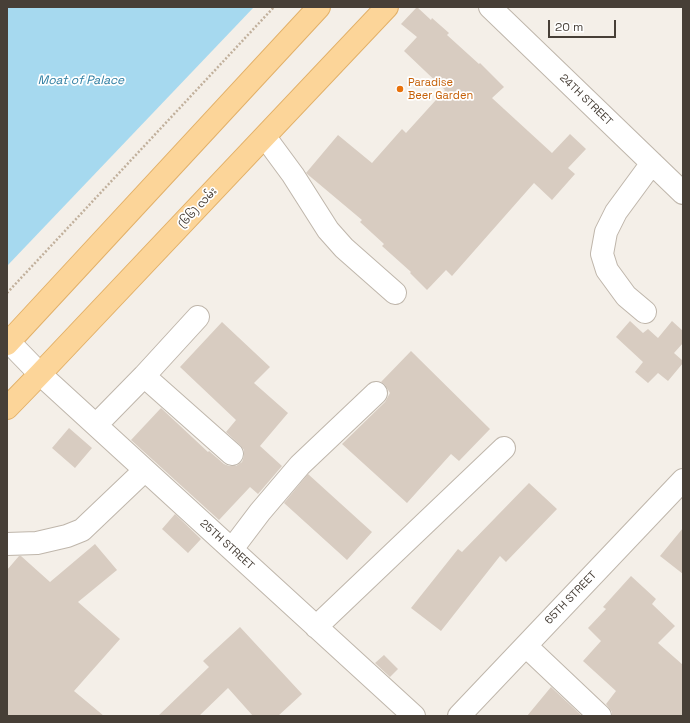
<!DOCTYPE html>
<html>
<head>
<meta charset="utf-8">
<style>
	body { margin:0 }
	#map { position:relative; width:690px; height:723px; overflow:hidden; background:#f4efe8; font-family:"Space Grotesk",sans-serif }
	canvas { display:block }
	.frame { position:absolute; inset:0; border:8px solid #473f37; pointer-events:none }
	.scale { position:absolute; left:548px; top:20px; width:68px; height:18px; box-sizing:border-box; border:2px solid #473f37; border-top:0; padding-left:5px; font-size:12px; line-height:14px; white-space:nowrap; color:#473f37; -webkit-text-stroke:3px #fff; paint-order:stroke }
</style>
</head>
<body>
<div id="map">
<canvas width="690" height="723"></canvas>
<div class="frame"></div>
<div class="scale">20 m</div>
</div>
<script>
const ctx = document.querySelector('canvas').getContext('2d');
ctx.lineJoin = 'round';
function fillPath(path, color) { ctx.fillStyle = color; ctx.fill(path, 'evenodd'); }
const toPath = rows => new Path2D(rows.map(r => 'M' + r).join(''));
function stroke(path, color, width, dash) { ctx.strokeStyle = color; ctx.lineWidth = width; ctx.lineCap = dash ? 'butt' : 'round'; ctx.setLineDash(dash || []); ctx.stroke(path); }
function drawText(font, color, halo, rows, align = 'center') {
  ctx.font = font + ' "Space Grotesk","Noto Sans Myanmar",sans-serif'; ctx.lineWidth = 3.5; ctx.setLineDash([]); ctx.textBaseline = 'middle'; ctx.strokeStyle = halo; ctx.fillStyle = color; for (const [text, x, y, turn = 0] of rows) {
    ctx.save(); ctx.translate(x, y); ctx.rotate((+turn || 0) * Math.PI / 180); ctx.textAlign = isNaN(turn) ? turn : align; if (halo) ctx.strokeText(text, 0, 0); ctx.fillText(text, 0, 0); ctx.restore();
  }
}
fillPath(toPath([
	[7,7,254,7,7,266]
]), '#a6d9ef');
fillPath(toPath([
	[417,7,431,20,432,18,449,33,447,35,479,64,480,63,504,87,492,98,552,153,570,134,586,149,568,168,575,174,552,200,534,183,452,276,446,270,427,290,410,273,411,272,382,246,384,244,360,222,362,220,306,173,338,135,372,163,402,129,406,133,445,90,404,51,417,37,401,24],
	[630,321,643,333,648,329,658,338,672,321,683,331,683,343,674,353,683,361,683,363,668,381,658,373,648,383,635,372,643,362,616,337],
	[222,322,270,367,254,383,288,413,260,446,282,466,258,494,250,487,219,520,131,440,161,408,208,452,209,451,224,464,229,466,236,466,242,462,244,456,244,450,240,445,226,432,236,420,180,367],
	[411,351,490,429,459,461,451,454,407,503,342,444,385,402,390,393,385,385,381,382],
	[69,428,92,448,75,468,52,448],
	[308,474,372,532,347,560,284,503],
	[529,483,557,509,506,562,500,556,441,631,411,608,458,549,462,552],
	[175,514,201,539,188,553,162,529],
	[683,528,683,574,660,556],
	[95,544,117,570,78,602,120,639,74,691,104,716,7,716,7,570,19,556,21,556,50,582],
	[631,576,656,599,652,604,675,626,658,643,683,665,683,716,612,716,612,712,606,704,616,691,583,661,601,641,588,628,606,609,603,607],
	[240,627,302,694,278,716,253,716,228,688,199,716,158,716,209,667,203,661],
	[384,655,398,669,390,677,375,663],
	[551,687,582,716,527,716]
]), '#d8ccc1');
const minor = toPath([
	[490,7,683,193],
	[265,137,293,175,328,230,344,248,395,293],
	[645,312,626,296,607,270,602,254,606,232,616,212,652,163],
	[9,342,40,374,414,716],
	[144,376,232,454],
	[96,425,144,376,198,317],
	[7,544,37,543,67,536,82,530,145,470],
	[232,549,260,512,300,465,376,393],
	[316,627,504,448],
	[526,646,600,716],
	[459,716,683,480]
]);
const major = toPath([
	[7,344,319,7],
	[7,408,40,374,387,7]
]);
stroke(minor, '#bfb6ab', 24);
stroke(major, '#e2b068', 24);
stroke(toPath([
	[7,293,274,7]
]), '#c1b09c', 2.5, [2, 2]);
stroke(minor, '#fff', 22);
stroke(major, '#fcd599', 22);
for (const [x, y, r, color] of [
	[400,89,4,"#e8710a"]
]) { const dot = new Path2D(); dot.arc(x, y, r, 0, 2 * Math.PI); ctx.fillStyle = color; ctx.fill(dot); stroke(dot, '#fff', 1.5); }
drawText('11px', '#c56008', '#fff', [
	["Paradise",408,83],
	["Beer Garden",408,96]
], 'left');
drawText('11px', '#473f37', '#fff', [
	["24TH STREET",586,100,44],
	["(၆၆) လမ်း",198,208,-47],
	["25TH STREET",227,545,42],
	["65TH STREET",571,598,-46]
]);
drawText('italic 12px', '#2e7ea2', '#fff', [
	["Moat of Palace",81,81]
]);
</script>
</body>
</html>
